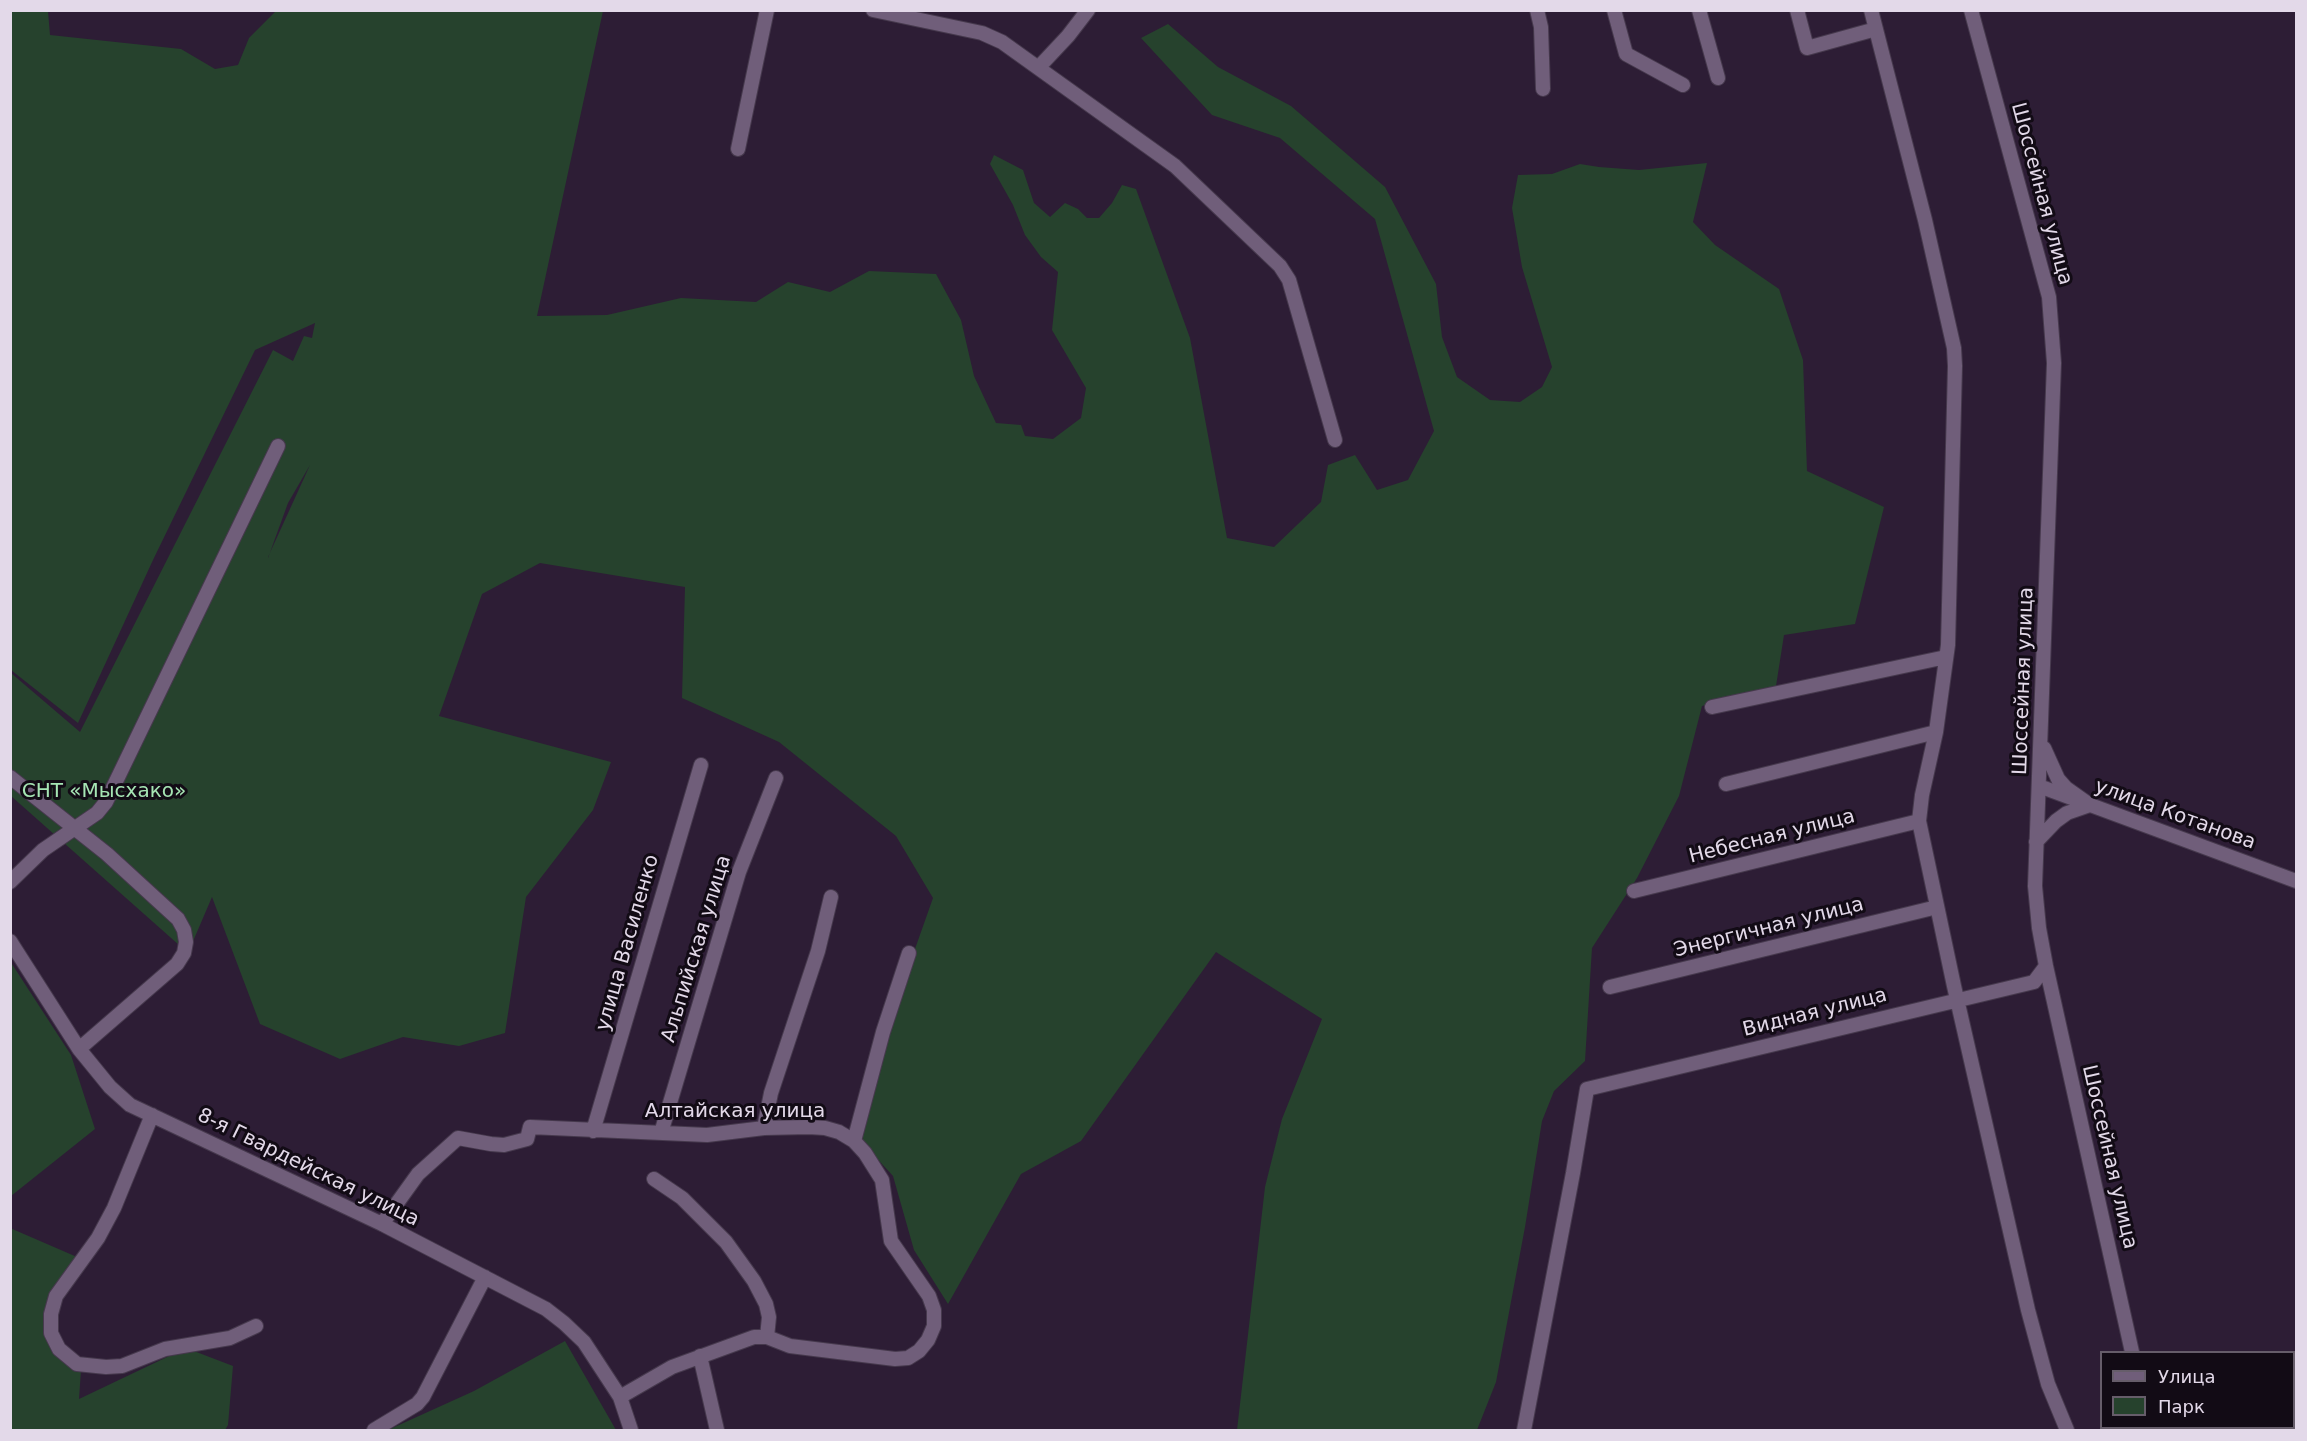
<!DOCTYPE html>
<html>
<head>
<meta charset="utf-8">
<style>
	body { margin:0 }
	#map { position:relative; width:2307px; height:1441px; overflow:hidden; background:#2d1d35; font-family:"DejaVu Sans",sans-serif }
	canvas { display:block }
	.frame { position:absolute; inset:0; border:12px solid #e3d9e9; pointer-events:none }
	.legend { position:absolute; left:2100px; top:1351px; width:195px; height:78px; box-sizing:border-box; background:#120b15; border:2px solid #665d6a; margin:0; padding:8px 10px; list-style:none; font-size:18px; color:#e3d9e9 }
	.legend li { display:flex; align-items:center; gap:12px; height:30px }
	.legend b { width:30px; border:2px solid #665d6a }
</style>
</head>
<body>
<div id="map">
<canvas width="2307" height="1441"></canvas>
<div class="frame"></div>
<ul class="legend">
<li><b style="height:8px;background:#705e7a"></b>Улица</li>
<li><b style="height:16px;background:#26422d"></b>Парк</li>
</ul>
</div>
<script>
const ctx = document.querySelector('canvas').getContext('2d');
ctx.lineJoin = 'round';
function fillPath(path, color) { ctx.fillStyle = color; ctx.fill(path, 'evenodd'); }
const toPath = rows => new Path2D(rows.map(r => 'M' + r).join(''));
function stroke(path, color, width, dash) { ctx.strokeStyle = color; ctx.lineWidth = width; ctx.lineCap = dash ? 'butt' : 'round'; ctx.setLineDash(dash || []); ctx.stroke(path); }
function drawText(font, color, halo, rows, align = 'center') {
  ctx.font = font + ' "DejaVu Sans",sans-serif'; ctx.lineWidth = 6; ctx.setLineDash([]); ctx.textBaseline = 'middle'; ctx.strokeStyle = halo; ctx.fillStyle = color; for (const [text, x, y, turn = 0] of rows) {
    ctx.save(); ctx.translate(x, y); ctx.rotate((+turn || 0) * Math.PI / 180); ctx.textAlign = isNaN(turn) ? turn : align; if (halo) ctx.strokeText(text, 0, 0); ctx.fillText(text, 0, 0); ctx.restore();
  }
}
fillPath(toPath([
	[11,11,48,11,50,35,181,49,215,69,238,65,249,38,276,11,603,11,537,316,607,315,681,298,756,302,788,282,830,292,869,271,936,274,961,320,974,376,996,423,1021,425,1025,436,1053,439,1081,418,1086,388,1052,330,1058,272,1041,257,1025,235,1013,205,990,164,994,155,1023,170,1034,203,1050,217,1065,203,1078,209,1087,218,1099,218,1112,203,1122,185,1136,189,1190,338,1227,538,1274,547,1321,502,1328,465,1355,455,1377,490,1408,480,1434,431,1375,219,1280,138,1212,115,1141,38,1168,24,1218,67,1291,106,1385,187,1436,284,1442,337,1457,377,1490,400,1520,402,1542,387,1552,367,1522,267,1512,208,1518,175,1552,174,1580,164,1599,167,1639,170,1707,163,1693,222,1715,245,1779,289,1803,360,1807,471,1884,507,1855,624,1784,635,1776,686,1702,706,1679,796,1637,878,1592,948,1585,1061,1554,1091,1542,1121,1525,1227,1496,1382,1477,1430,1237,1430,1265,1187,1282,1119,1322,1019,1216,952,1081,1141,1021,1174,948,1304,914,1250,893,1176,851,1130,933,898,896,836,779,742,682,698,685,587,540,563,482,594,439,716,611,762,593,810,526,897,505,1033,459,1046,403,1037,340,1059,260,1024,212,897,188,953,11,796,11,673,80,732,273,350,293,361,304,336,312,338,315,323,255,350,153,560,78,723,11,670],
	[310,465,268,557,268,558,288,503],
	[10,961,71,1055,95,1129,11,1196],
	[10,1228,77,1257,49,1335,81,1370,79,1399,186,1348,233,1366,228,1425,225,1430,11,1430],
	[565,1341,616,1430,388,1430,474,1391]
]), '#26422d');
const minor = toPath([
	[873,10,982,33,1002,42,1175,166,1280,266,1289,280,1335,440],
	[1537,10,1541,27,1543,89],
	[1614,10,1626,54,1683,85],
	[1699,10,1718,78],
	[1797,10,1807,48,1876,29],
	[1871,10,1925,220,1954,348,1955,366,1948,645,1936,732,1922,795,1919,821,1954,986,2028,1310,2048,1384,2067,1430],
	[1971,10,2049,297,2054,363,2035,886,2039,928,2046,966,2132,1352],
	[1038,68,1068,36,1088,10],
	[738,149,767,10],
	[1712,707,1946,657],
	[10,777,107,854,178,919,184,930,186,942,184,953,177,964,79,1049],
	[1726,784,1936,732],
	[2039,786,2296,881],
	[2036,842,2056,821,2067,813,2090,805,2066,788,2058,779,2044,748],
	[10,882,43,850,97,813,106,802,278,446],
	[1634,891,1919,821],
	[10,941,79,1049,110,1087,130,1105,382,1224,546,1309,564,1323,584,1342,620,1397,631,1430],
	[1610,987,1937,907],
	[152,1115,114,1208,98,1238,56,1296,51,1314,51,1333,59,1349,77,1364,106,1367,122,1366,165,1349,230,1338,256,1326],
	[764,1128,771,1093,818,951,831,897],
	[593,1131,701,765],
	[661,1133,739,872,776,778],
	[854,1141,883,1032,909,953],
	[654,1179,682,1198,726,1242,754,1281,766,1304,769,1317,767,1337],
	[382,1224,418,1174,458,1138,491,1144,504,1145,527,1139,530,1127,707,1135,764,1128,809,1127,825,1128,839,1132,854,1141,865,1153,882,1180,891,1241,929,1296,934,1310,934,1326,928,1340,919,1351,908,1358,895,1359,790,1346,767,1337,754,1337,672,1367,620,1397],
	[700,1356,717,1430],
	[2149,1428,2149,1430],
	[374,1430,417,1404,423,1397,485,1277],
	[1524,1430,1573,1173,1587,1089,2034,982,2046,966]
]);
stroke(minor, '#46394d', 16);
stroke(minor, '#705e7a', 14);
drawText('20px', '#e3d9e9', '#120b15', [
	["Шоссейная улица",2041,194,75],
	["Шоссейная улица",2024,681,-88],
	["улица Котанова",2175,815,20],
	["Небесная улица",1772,837,-14],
	["Энергичная улица",1769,928,-14],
	["улица Василенко",628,943,-74],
	["Альпийская улица",697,949,-73],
	["Видная улица",1815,1013,-14],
	["Алтайская улица",735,1112],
	["Шоссейная улица",2109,1157,77],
	["8-я Гвардейская улица",308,1168,26]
]);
drawText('20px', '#a6e5b4', '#120b15', [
	["СНТ «Мысхако»",104,792]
]);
</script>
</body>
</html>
